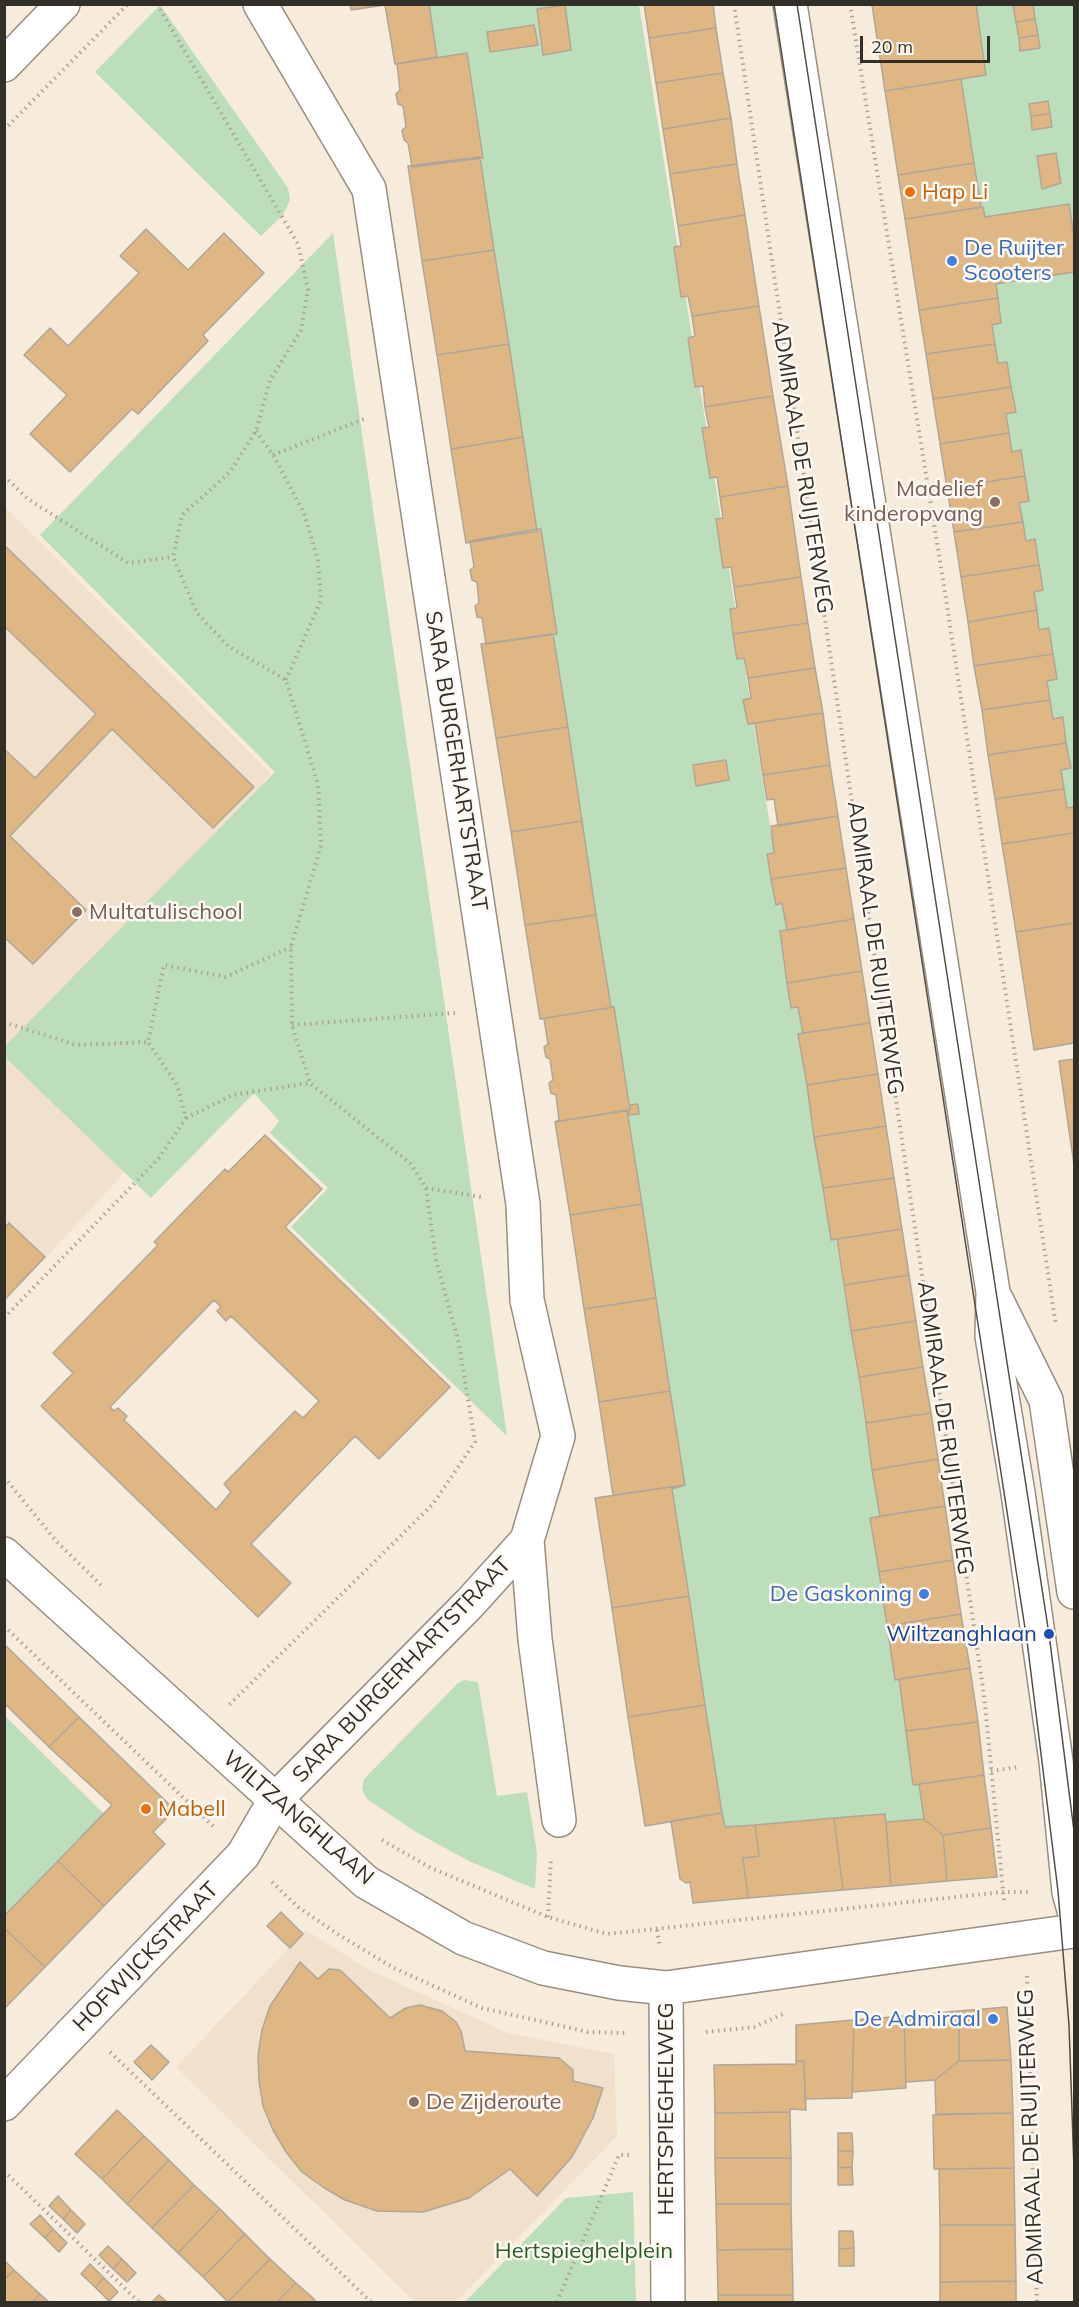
<!DOCTYPE html>
<html>
<head>
<meta charset="utf-8">
<style>
	body { margin:0 }
	#map { position:relative; width:1079px; height:2307px; overflow:hidden; background:#f7ebdc; font-family:Mulish,sans-serif }
	canvas { display:block }
	.frame { position:absolute; inset:0; border:6px solid #322e28; pointer-events:none }
	.scale { position:absolute; left:860px; top:36px; width:130px; height:27px; box-sizing:border-box; border:3px solid #322e28; border-top:0; padding-left:8px; font-size:18px; line-height:21px; white-space:nowrap; color:#322e28; -webkit-text-stroke:4px #fef9f3; paint-order:stroke }
</style>
</head>
<body>
<div id="map">
<canvas width="1079" height="2307"></canvas>
<div class="frame"></div>
<div class="scale">20 m</div>
</div>
<script>
const ctx = document.querySelector('canvas').getContext('2d');
ctx.lineJoin = 'round';
function fillPath(path, color) { ctx.fillStyle = color; ctx.fill(path, 'evenodd'); }
const toPath = rows => new Path2D(rows.map(r => 'M' + r).join(''));
function stroke(path, color, width, dash) { ctx.strokeStyle = color; ctx.lineWidth = width; ctx.lineCap = dash ? 'butt' : 'round'; ctx.setLineDash(dash || []); ctx.stroke(path); }
function drawText(font, color, halo, rows, align = 'center') {
  ctx.font = font + ' Mulish,sans-serif'; ctx.lineWidth = 5; ctx.setLineDash([]); ctx.textBaseline = 'middle'; ctx.strokeStyle = halo; ctx.fillStyle = color; for (const [text, x, y, turn = 0] of rows) {
    ctx.save(); ctx.translate(x, y); ctx.rotate((+turn || 0) * Math.PI / 180); ctx.textAlign = isNaN(turn) ? turn : align; if (halo) ctx.strokeText(text, 0, 0); ctx.fillText(text, 0, 0); ctx.restore();
  }
}
fillPath(toPath([
	[4,506,271,774,29,1050,137,1159,5,1302],
	[306,1930,367,1969,508,2033,614,2054,617,2136,456,2302,415,2302,176,2067]
]), '#f1e0cb');
fillPath(toPath([
	[160,5,288,188,290,200,283,215,261,236,95,72],
	[427,5,639,5,932,1841,710,1858],
	[922,5,1074,5,1074,972],
	[333,233,507,1436,291,1227,328,1188,270,1133,279,1121,254,1093,151,1198,5,1057,5,1046,275,772,40,535],
	[464,1680,478,1682,497,1796,527,1792,537,1853,535,1889,469,1861,416,1832,367,1799,362,1789,364,1779,458,1683],
	[4,1715,104,1814,4,1916],
	[633,2192,636,2302,465,2302,566,2198]
]), '#bddeba');
const building = toPath([
	[350,4,429,4,437,57,395,64,385,5,351,10,350,4],
	[644,4,713,4,716,28,649,38,644,4],
	[976,4,986,75,885,91,872,5,976,4],
	[1033,4,1035,19,1016,22,1013,6,1033,4],
	[565,5,571,50,543,55,537,9,565,5],
	[1035,19,1038,35,1019,38,1016,22,1035,19],
	[534,25,538,45,490,52,487,32,534,25],
	[716,28,723,73,656,83,649,38,716,28],
	[1038,35,1040,48,1020,51,1019,38,1038,35],
	[467,53,483,158,412,167,408,143,404,140,402,130,406,127,403,106,398,104,396,94,400,90,397,64,467,53],
	[723,73,731,118,663,129,656,83,723,73],
	[961,79,974,163,898,175,885,91,961,79],
	[1048,101,1050,114,1031,116,1029,104,1048,101],
	[1050,114,1052,127,1032,130,1031,116,1050,114],
	[731,118,737,164,670,174,663,129,731,118],
	[1056,153,1061,183,1042,189,1037,156,1056,153],
	[480,157,494,250,422,261,408,166,480,157],
	[974,163,981,207,905,219,898,175,974,163],
	[737,164,745,215,678,226,670,174,737,164],
	[1069,204,1074,237,1074,272,996,284,998,298,919,310,905,219,983,207,985,217,1069,204],
	[745,215,759,306,692,316,688,296,681,297,674,247,681,246,678,226,745,215],
	[146,229,188,270,224,233,264,273,203,335,208,341,138,414,132,409,70,472,30,434,67,395,24,355,50,328,68,346,139,273,120,256,146,229],
	[494,250,509,344,437,355,422,261,494,250],
	[998,298,1001,323,992,325,995,344,926,354,919,310,998,298],
	[759,306,773,396,705,407,703,386,695,387,688,338,695,336,692,316,759,306],
	[509,344,523,437,451,449,437,355,509,344],
	[995,344,998,363,1007,362,1011,387,933,399,926,354,995,344],
	[1011,387,1016,412,1006,414,1009,433,940,444,933,399,1011,387],
	[773,396,788,486,720,497,717,477,710,478,702,428,709,427,705,407,773,396],
	[1009,433,1012,452,1021,450,1025,476,947,488,940,444,1009,433],
	[523,437,537,531,466,543,451,449,523,437],
	[1025,476,1029,501,1019,503,1023,522,954,532,947,488,1025,476],
	[788,486,801,577,734,587,731,567,723,568,716,519,723,518,720,497,788,486],
	[1023,522,1026,541,1035,539,1039,565,961,577,954,532,1023,522],
	[537,529,541,529,557,634,486,644,482,618,477,617,475,606,479,603,477,582,472,580,470,570,474,567,470,541,537,529],
	[4,545,254,787,213,828,112,729,10,836,86,910,33,964,4,937,4,749,35,778,96,714,4,626,4,545],
	[1039,565,1043,590,1034,592,1037,610,968,622,961,577,1039,565],
	[801,577,808,623,733,634,730,609,737,608,734,587,801,577],
	[1037,610,1039,630,1049,628,1053,654,974,666,968,622,1037,610],
	[808,623,815,668,748,678,744,658,737,659,733,634,808,623],
	[553,634,568,727,496,738,481,644,553,634],
	[1053,654,1057,679,1047,681,1050,700,982,710,974,666,1053,654],
	[815,668,823,713,748,724,743,700,751,698,748,678,815,668],
	[1050,700,1053,719,1063,717,1066,743,988,755,982,710,1050,700],
	[823,713,830,765,763,775,755,723,823,713],
	[568,727,582,821,511,832,496,738,568,727],
	[1066,743,1071,768,1061,770,1064,789,995,799,988,755,1066,743],
	[726,760,729,780,696,786,693,765,726,760],
	[830,765,838,816,778,826,774,799,767,800,763,775,830,765],
	[1064,789,1067,808,1074,807,1074,833,1002,844,995,799,1064,789],
	[838,816,846,868,771,879,767,854,774,853,771,826,838,816],
	[582,821,596,915,525,925,511,832,582,821],
	[1074,833,1074,923,1016,932,1002,844,1074,833],
	[846,868,854,919,787,930,782,903,776,905,771,879,846,868],
	[596,915,611,1007,614,1007,540,1019,525,925,596,915],
	[854,919,862,971,787,983,780,931,854,919],
	[1074,923,1074,1043,1034,1050,1016,932,1074,923],
	[862,971,870,1023,803,1033,798,1007,791,1008,787,983,862,971],
	[614,1007,630,1110,555,1122,559,1120,556,1095,551,1093,549,1083,553,1080,550,1059,546,1057,544,1047,548,1044,544,1019,540,1019,614,1007],
	[870,1023,878,1074,807,1085,798,1034,870,1023],
	[1074,1059,1074,1165,1059,1061,1074,1059],
	[878,1074,886,1126,814,1137,807,1085,878,1074],
	[638,1104,639,1114,628,1115,630,1105,638,1104],
	[627,1110,642,1204,570,1215,555,1122,627,1110],
	[886,1126,894,1178,823,1188,814,1137,886,1126],
	[265,1135,322,1189,285,1227,450,1387,379,1459,355,1436,251,1544,291,1583,258,1617,41,1406,73,1373,53,1353,158,1245,154,1242,225,1169,228,1172,265,1135],
	[214,1300,221,1307,217,1311,226,1321,231,1316,319,1401,303,1418,295,1411,224,1484,231,1492,216,1510,124,1420,127,1416,118,1408,114,1411,110,1407,214,1300],
	[894,1178,902,1229,831,1240,823,1188,894,1178],
	[642,1204,656,1298,584,1309,570,1215,642,1204],
	[9,1223,45,1257,4,1300,4,1228,9,1223],
	[902,1229,909,1275,844,1285,837,1239,902,1229],
	[909,1275,916,1321,851,1331,844,1285,909,1275],
	[656,1298,670,1391,599,1402,584,1309,656,1298],
	[916,1321,923,1367,859,1377,851,1331,916,1321],
	[923,1367,931,1413,866,1423,859,1377,923,1367],
	[670,1391,685,1485,613,1495,599,1402,670,1391],
	[931,1413,938,1459,872,1470,866,1423,931,1413],
	[938,1459,945,1506,880,1516,872,1470,938,1459],
	[685,1485,672,1489,689,1596,612,1608,595,1498,685,1485],
	[945,1506,953,1560,879,1572,870,1518,945,1506],
	[953,1560,961,1614,887,1626,879,1572,953,1560],
	[689,1596,705,1705,628,1717,612,1608,689,1596],
	[961,1614,970,1668,895,1680,887,1626,961,1614],
	[4,1644,79,1717,49,1747,4,1703,4,1644],
	[970,1668,978,1722,906,1731,899,1679,970,1668],
	[705,1705,722,1813,645,1826,628,1717,705,1705],
	[79,1717,175,1810,153,1832,165,1844,104,1906,58,1861,112,1805,49,1747,79,1717],
	[978,1722,984,1775,913,1785,906,1731,978,1722],
	[984,1775,991,1828,943,1835,924,1819,919,1784,984,1775],
	[722,1813,725,1827,755,1825,759,1856,743,1858,748,1898,693,1903,690,1882,686,1883,680,1879,671,1821,722,1813],
	[885,1814,891,1886,843,1890,834,1818,885,1814],
	[834,1818,843,1890,748,1898,743,1858,759,1856,755,1825,834,1818],
	[924,1819,943,1835,947,1881,891,1886,886,1822,924,1819],
	[991,1828,997,1877,947,1881,943,1835,991,1828],
	[58,1861,104,1906,45,1967,4,1928,4,1916,58,1861],
	[281,1912,303,1934,290,1948,267,1926,281,1912],
	[4,1928,45,1967,4,2009,4,1928],
	[300,1962,318,1979,329,1969,340,1970,390,2018,406,2008,420,2005,442,2011,456,2022,461,2031,465,2051,559,2058,573,2070,573,2081,603,2088,593,2118,572,2157,537,2196,510,2169,469,2198,423,2212,377,2211,345,2200,323,2187,302,2172,286,2152,273,2130,263,2106,259,2081,258,2055,262,2030,270,2006,300,1962],
	[1007,2007,1011,2060,959,2061,959,2011,1007,2007],
	[959,2011,959,2061,935,2080,906,2082,904,2016,959,2011],
	[904,2016,906,2088,852,2092,854,2020,904,2016],
	[854,2020,852,2098,805,2099,804,2061,796,2061,796,2025,854,2020],
	[151,2045,169,2062,152,2080,134,2062,151,2045],
	[1011,2060,1013,2113,936,2114,935,2080,959,2061,1011,2060],
	[796,2061,804,2061,806,2110,790,2109,790,2112,715,2113,714,2065,796,2064,796,2061],
	[117,2110,144,2136,102,2179,75,2154,117,2110],
	[790,2112,791,2158,715,2158,715,2113,790,2112],
	[1013,2113,1014,2168,934,2169,933,2115,1013,2113],
	[838,2133,852,2133,853,2151,838,2151,838,2133],
	[144,2136,169,2160,127,2204,102,2179,144,2136],
	[838,2151,853,2151,852,2167,838,2168,838,2151],
	[715,2158,791,2158,791,2204,716,2204,715,2158],
	[169,2160,194,2185,152,2228,127,2204,169,2160],
	[852,2167,853,2185,838,2185,838,2168,852,2167],
	[1014,2168,1015,2225,940,2225,939,2169,1014,2168],
	[194,2185,220,2209,178,2253,152,2228,194,2185],
	[58,2196,71,2210,63,2219,49,2206,58,2196],
	[716,2204,791,2204,792,2249,717,2250,716,2204],
	[220,2209,245,2234,203,2277,178,2253,220,2209],
	[71,2210,85,2224,77,2233,63,2219,71,2210],
	[40,2215,53,2229,45,2238,30,2224,40,2215],
	[940,2225,1015,2225,1016,2281,940,2282,940,2225],
	[53,2229,67,2243,59,2252,45,2238,53,2229],
	[839,2231,853,2231,854,2248,839,2249,839,2231],
	[245,2234,270,2259,228,2302,203,2277,245,2234],
	[108,2246,122,2259,113,2269,99,2255,108,2246],
	[854,2248,854,2266,839,2266,839,2249,854,2248],
	[792,2249,793,2295,718,2295,717,2250,792,2249],
	[122,2259,136,2273,127,2282,113,2269,122,2259],
	[270,2259,296,2283,277,2302,228,2302,270,2259],
	[4,2260,14,2270,4,2280,4,2260],
	[90,2264,104,2278,95,2287,81,2274,90,2264],
	[14,2270,40,2294,32,2302,4,2302,4,2280,14,2270],
	[104,2278,118,2292,109,2301,95,2287,104,2278],
	[1016,2281,1016,2302,940,2302,940,2282,1016,2281],
	[296,2283,313,2298,316,2302,277,2302,296,2283],
	[40,2294,49,2302,32,2302,40,2294],
	[159,2295,167,2302,152,2302,159,2295],
	[718,2295,793,2295,793,2302,718,2302,718,2295]
]);
fillPath(building, '#dfb785');
stroke(building, '#b1a597', 1.5);
const minor = toPath([
	[260,4,369,189,523,1204,527,1300,558,1436,527,1540,535,1639,559,1820],
	[790,4,993,1292,992,1336,1018,1493,1056,1761,1069,1892,1074,1910],
	[4,65,63,4],
	[996,1299,1046,1400,1074,1592],
	[4,1554,366,1882,463,1938,543,1968,619,1983,666,1988,1074,1931],
	[666,1988,668,2302],
	[4,2104,243,1855,275,1800,470,1603,527,1540]
]);
stroke(minor, '#998e80', 36);
stroke(toPath([
	[157,4,298,244,308,290,301,330,270,380,256,431,230,472,182,515,173,557,197,613,228,646,286,680,318,784,321,845,291,947,292,1025,310,1083,411,1164,426,1188,436,1260,459,1344,475,1442,433,1504,228,1706],
	[734,4,984,1695,1004,1901],
	[850,4,944,586,1056,1326],
	[4,130,128,4],
	[256,431,273,455,304,513,318,561,321,600,286,680],
	[273,455,364,419],
	[4,476,28,499,128,563,173,557],
	[4,1022,76,1045,148,1042,164,965,226,977,291,947],
	[292,1025,455,1013],
	[186,1118,233,1095,310,1083],
	[426,1188,481,1197],
	[4,1318,159,1158,186,1118,177,1085,148,1042],
	[4,1477,57,1542,104,1588],
	[4,1626,214,1827],
	[991,1771,1018,1767],
	[382,1840,431,1868,548,1917,607,1934,1003,1892,1031,1892],
	[272,1882,298,1907,339,1935,394,1968,482,2008,588,2032,627,2033],
	[548,1917,551,1858],
	[657,1930,660,1947],
	[1027,1976,1037,2302],
	[706,2032,754,2027,783,2014],
	[110,2052,371,2302],
	[4,2171,139,2302],
	[557,2302,619,2155,629,2155]
]), '#aca397', 4, [1.5, 4.5]);
stroke(minor, '#fff', 33);
stroke(toPath([
	[774,4,1027,1641,1058,1891,1069,2025,1074,2169],
	[797,4,1049,1634,1074,1831]
]), '#524d46', 1.5);
for (const [x, y, r, color] of [
	[910,192,6,"#e8710a"],
	[952,261,6,"#3f7fe0"],
	[995,502,6,"#8d6e63"],
	[77,912,6,"#8d6e63"],
	[924,1594,6,"#3f7fe0"],
	[1049,1634,6,"#1a4fb4"],
	[146,1809,6,"#e8710a"],
	[993,2019,6,"#3f7fe0"],
	[414,2102,6,"#8d6e63"]
]) { const dot = new Path2D(); dot.arc(x, y, r, 0, 2 * Math.PI); ctx.fillStyle = color; ctx.fill(dot); stroke(dot, '#fef9f3', 2); }
drawText('22px', '#c56008', '#fef9f3', [
	["Hap Li",922,192],
	["Mabell",158,1809]
], 'left');
drawText('22px', '#366cbe', '#fef9f3', [
	["De Ruijter",964,248,"left"],
	["Scooters",964,273,"left"],
	["De Gaskoning",912,1594],
	["De Admiraal",981,2019]
], 'right');
drawText('22px', '#322e28', '#fef9f3', [
	["ADMIRAAL DE RUIJTERWEG",802,467,81],
	["SARA BURGERHARTSTRAAT",456,761,81],
	["ADMIRAAL DE RUIJTERWEG",875,948,82],
	["ADMIRAAL DE RUIJTERWEG",945,1428,82],
	["SARA BURGERHARTSTRAAT",402,1670,-46],
	["WILTZANGHLAAN",298,1818,41],
	["HOFWIJCKSTRAAT",146,1957,-46],
	["HERTSPIEGHELWEG",666,2109,-90],
	["ADMIRAAL DE RUIJTERWEG",1031,2137,-92]
]);
drawText('22px', '#785e54', '#fef9f3', [
	["Madelief",983,489,"right"],
	["kinderopvang",983,514,"right"],
	["Multatulischool",89,912],
	["De Zijderoute",426,2102]
], 'left');
drawText('22px', '#164399', '#fef9f3', [
	["Wiltzanghlaan",1037,1634]
], 'right');
drawText('22px', '#255f23', '#fef9f3', [
	["Hertspieghelplein",584,2251]
]);
</script>
</body>
</html>
